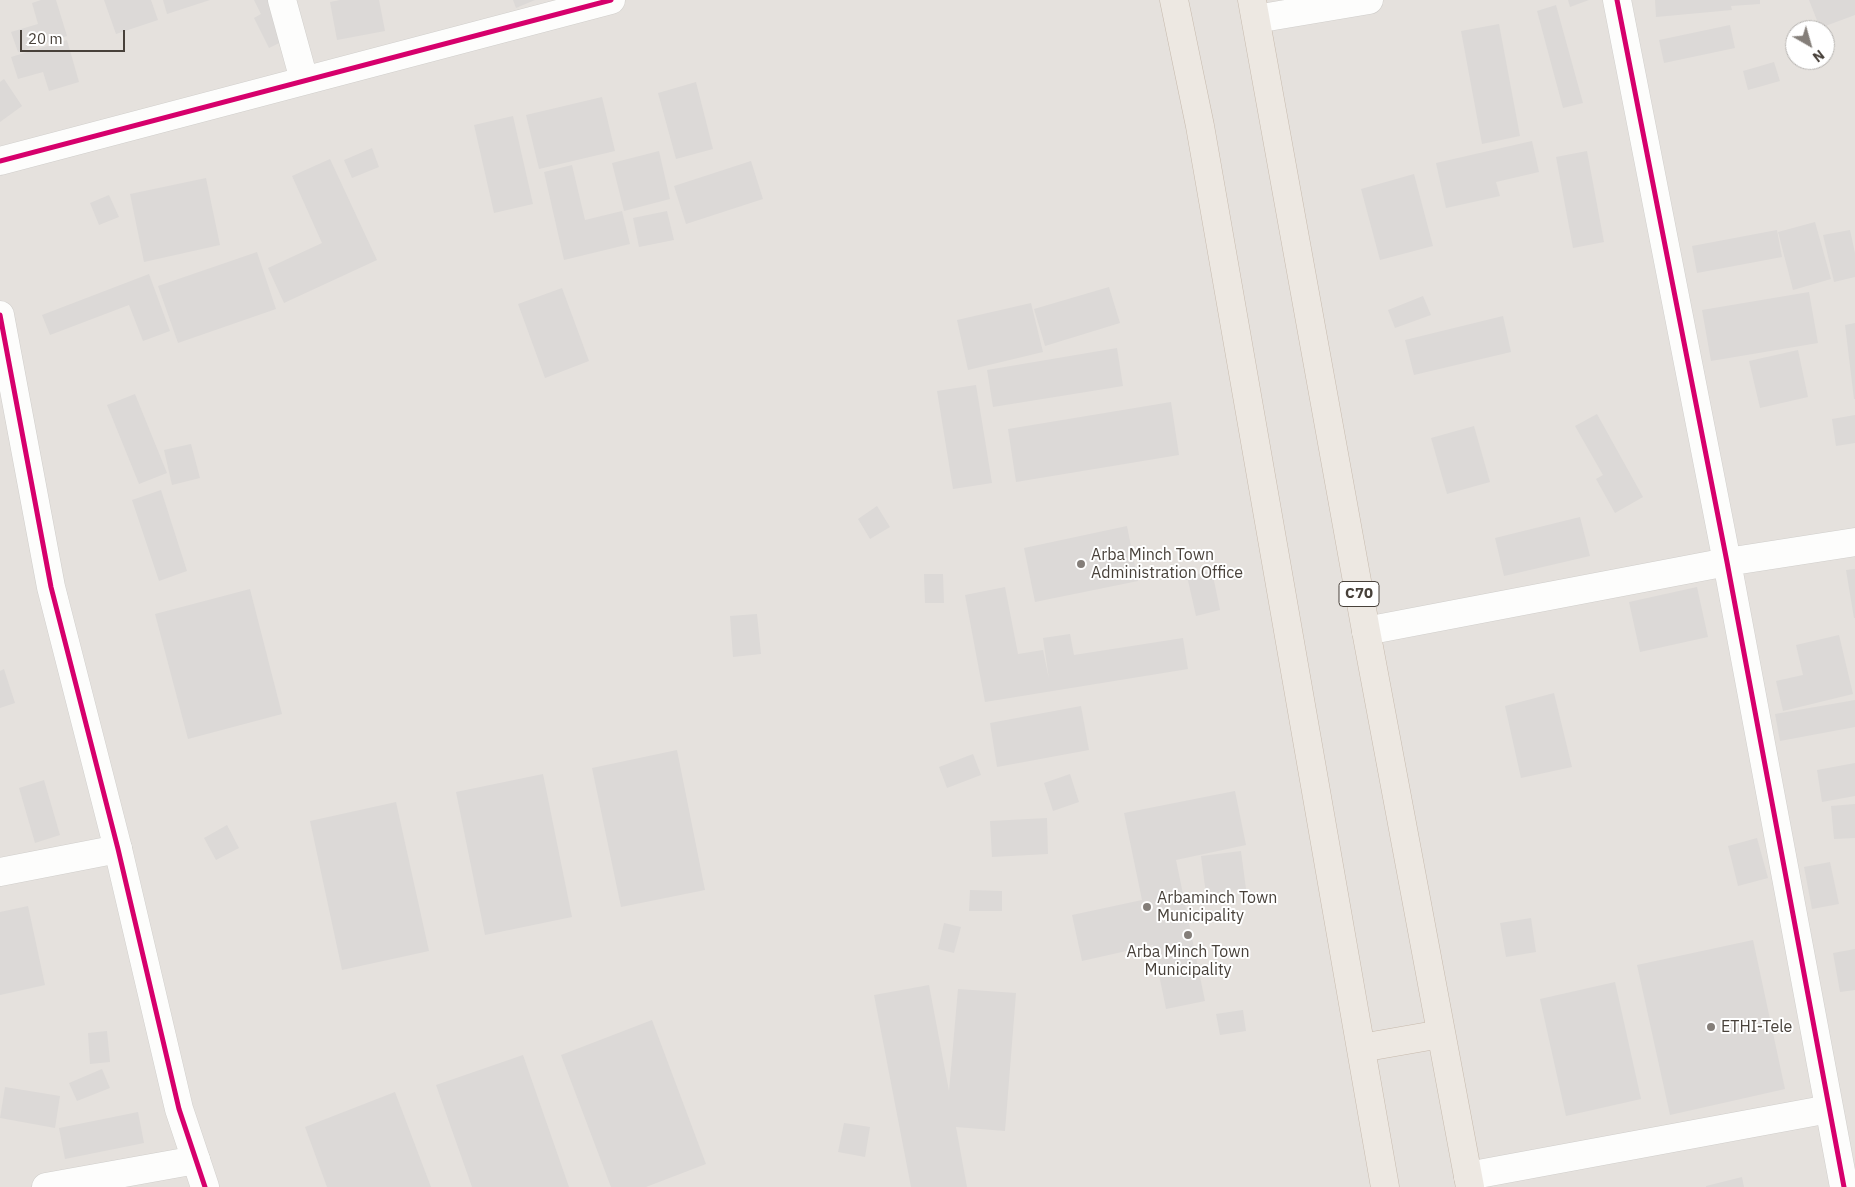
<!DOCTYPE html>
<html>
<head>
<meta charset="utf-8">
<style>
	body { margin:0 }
	#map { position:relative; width:1855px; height:1187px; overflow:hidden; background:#f2f0ee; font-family:"IBM Plex Sans",sans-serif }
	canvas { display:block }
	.north { position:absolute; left:1785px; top:20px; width:50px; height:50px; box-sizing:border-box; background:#fff; border:1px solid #b6b3b0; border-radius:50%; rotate:142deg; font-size:14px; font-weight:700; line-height:20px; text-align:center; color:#48413a }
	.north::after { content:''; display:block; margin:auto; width:18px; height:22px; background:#847e79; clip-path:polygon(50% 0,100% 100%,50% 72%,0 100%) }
	.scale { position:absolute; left:20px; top:30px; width:105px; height:22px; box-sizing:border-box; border:2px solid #48413a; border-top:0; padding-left:6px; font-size:15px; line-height:18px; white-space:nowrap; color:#48413a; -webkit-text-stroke:4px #fff; paint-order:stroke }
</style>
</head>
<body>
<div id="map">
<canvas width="1855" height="1187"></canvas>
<div class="north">N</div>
<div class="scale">20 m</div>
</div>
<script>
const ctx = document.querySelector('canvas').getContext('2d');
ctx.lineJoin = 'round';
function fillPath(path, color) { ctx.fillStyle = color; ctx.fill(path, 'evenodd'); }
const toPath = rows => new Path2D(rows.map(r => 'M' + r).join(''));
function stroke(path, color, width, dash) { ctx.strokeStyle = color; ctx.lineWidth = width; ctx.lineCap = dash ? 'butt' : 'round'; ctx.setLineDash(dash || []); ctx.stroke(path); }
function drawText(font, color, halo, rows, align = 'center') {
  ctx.font = font + ' "IBM Plex Sans",sans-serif'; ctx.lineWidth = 4; ctx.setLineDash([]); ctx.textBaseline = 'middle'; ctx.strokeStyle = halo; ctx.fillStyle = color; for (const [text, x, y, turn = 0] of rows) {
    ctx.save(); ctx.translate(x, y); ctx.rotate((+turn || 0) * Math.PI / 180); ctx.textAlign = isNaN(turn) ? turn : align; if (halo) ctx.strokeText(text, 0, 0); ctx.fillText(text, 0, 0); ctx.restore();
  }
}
fillPath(toPath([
	[0,0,1855,0,1855,1187,0,1187],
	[1795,30,1825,30,1825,60,1795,60]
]), '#e5e1dd');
fillPath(toPath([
	[41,0,56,0,67,36,18,52,11,32,38,24,32,3],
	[104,0,151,0,158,20,116,34],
	[163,0,210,0,167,14],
	[254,0,281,0,298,34,269,48,254,18,261,14],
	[340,0,379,0,385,31,337,40,330,2],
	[513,0,535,0,516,8],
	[1568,0,1589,0,1570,7],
	[1655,0,1760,0,1760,4,1731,6,1732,10,1656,17],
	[1809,0,1855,0,1855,15,1820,28],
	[1556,5,1583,103,1563,108,1537,11],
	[1499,24,1520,136,1482,144,1461,31],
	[1730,25,1735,48,1664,63,1659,40],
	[67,40,79,82,49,91,43,72,18,79,11,57],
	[1774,62,1780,81,1748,90,1743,71],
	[4,79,22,106,0,122,0,82],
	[696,82,713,149,676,159,658,93],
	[602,97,615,151,539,169,526,115],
	[513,116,533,204,494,213,474,125],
	[1532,141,1539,172,1496,182,1500,196,1446,208,1436,163],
	[372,148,379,167,352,178,344,160],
	[659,151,670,199,624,211,612,163],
	[1587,151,1604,242,1573,248,1556,157],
	[330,159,377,260,284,303,268,268,322,243,292,176],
	[751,161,763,199,686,224,674,186],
	[572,165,585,220,622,211,630,244,564,260,544,172],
	[1414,174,1433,246,1380,260,1361,189],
	[206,178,220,245,144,262,130,194],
	[109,195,119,217,99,225,90,203],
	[667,211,674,240,639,247,633,218],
	[1815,222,1831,279,1793,290,1778,232],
	[1777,230,1782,257,1697,273,1692,246],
	[1850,230,1855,253,1855,277,1834,282,1823,235],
	[257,252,276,309,178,343,158,286],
	[149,274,170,331,143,341,129,305,50,335,42,315],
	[1109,287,1120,323,1045,346,1034,309],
	[562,288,589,361,545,378,518,304],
	[1809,292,1818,343,1711,361,1702,310],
	[1423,296,1431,315,1395,328,1388,310],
	[1031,303,1043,352,968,370,957,320],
	[1503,316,1511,352,1414,375,1405,340],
	[1855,323,1855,399,1854,399,1845,325],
	[1117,348,1123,386,993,407,987,370],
	[1798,350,1808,397,1760,408,1749,361],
	[976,385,992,483,953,489,937,391],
	[135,394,167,473,139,484,107,405],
	[1171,402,1179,455,1016,482,1008,429],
	[1597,414,1643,497,1615,513,1596,479,1603,475,1575,426],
	[1855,415,1855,443,1836,446,1832,419],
	[1474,426,1490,482,1447,494,1431,438],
	[191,444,200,478,172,485,164,450],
	[161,490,187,571,159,581,132,500],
	[877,506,890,527,870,539,858,519],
	[1580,517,1590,556,1504,576,1495,538],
	[1127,526,1138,581,1035,602,1024,548],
	[1855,569,1855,618,1854,618,1846,570],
	[1212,571,1220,610,1196,616,1187,576],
	[924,574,943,574,944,603,925,603],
	[1005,587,1018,654,1043,650,1049,679,1043,638,1070,634,1074,655,1183,638,1188,669,985,702,965,595],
	[1697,587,1708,637,1640,652,1629,602],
	[250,589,282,714,188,739,155,614],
	[757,614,761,654,733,657,730,616],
	[1839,635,1853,694,1783,711,1776,681,1803,675,1796,645],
	[4,669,15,703,0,708,0,671],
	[1554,693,1572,767,1521,778,1505,706],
	[1855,700,1855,727,1780,741,1775,714],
	[1081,706,1089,750,997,767,990,723],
	[677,750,705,890,621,907,592,768],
	[973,754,981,775,947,788,939,767],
	[1855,763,1855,796,1822,802,1817,770],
	[543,774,572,917,485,935,456,792],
	[1070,774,1079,802,1053,811,1044,783],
	[44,780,60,835,35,843,19,788],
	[1235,791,1246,845,1176,860,1205,1001,1166,1009,1153,945,1082,961,1072,915,1142,900,1124,813],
	[396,802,429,951,342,970,310,821],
	[1855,804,1855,838,1834,839,1831,806],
	[1047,818,1048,854,992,857,990,821],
	[227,825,239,848,216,860,204,838],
	[1757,838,1768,878,1738,886,1728,846],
	[1241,851,1246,889,1206,894,1201,856],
	[1830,862,1839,904,1812,909,1804,867],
	[970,890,1002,891,1002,911,969,911],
	[28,906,45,985,0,995,0,912],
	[1531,918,1536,952,1506,957,1500,923],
	[944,923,961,927,954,953,938,949],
	[1753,940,1785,1089,1670,1115,1637,965],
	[1855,949,1855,990,1840,992,1833,953],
	[1615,982,1641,1099,1566,1116,1540,999],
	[929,985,949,1091,958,989,1016,993,1005,1131,956,1127,967,1187,911,1187,874,995],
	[1243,1010,1246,1031,1220,1035,1216,1014],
	[652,1020,706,1164,646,1187,611,1187,561,1055],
	[107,1031,110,1062,90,1064,88,1033],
	[523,1055,569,1187,472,1187,436,1085],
	[102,1069,110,1088,77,1101,69,1083],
	[5,1087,60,1096,55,1128,0,1118],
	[395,1092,431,1187,327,1187,305,1127],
	[138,1112,144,1143,65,1159,59,1128],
	[844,1123,870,1127,865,1157,838,1152],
	[1742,1177,1744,1187,1706,1187,1706,1186]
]), '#dcd9d7');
const minor = toPath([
	[282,0,304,80],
	[1617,0,1727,562,1844,1187],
	[1256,19,1369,0],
	[0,161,611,0],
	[1366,631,1727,562,1855,542],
	[0,872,118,849],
	[1468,1176,1829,1109],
	[46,1187,196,1160]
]);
const tertiary = toPath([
	[0,315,51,587,118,849,179,1109,205,1187]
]);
const trunk = toPath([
	[1174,0,1200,126,1385,1187],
	[1252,0,1366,631,1470,1187],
	[1361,1048,1441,1034]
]);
stroke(minor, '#d0cecb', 29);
stroke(tertiary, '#d0cecb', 29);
stroke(trunk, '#c7baad', 29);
stroke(minor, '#fdfdfc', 28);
stroke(tertiary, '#fdfdfc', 28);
stroke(trunk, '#ede8e2', 28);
stroke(toPath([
	[1617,0,1727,562,1844,1187],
	[0,161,611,0],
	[0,315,51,587,118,849,179,1109,205,1187]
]), '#d6006c', 5);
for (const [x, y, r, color] of [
	[1081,564,5,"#847e79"],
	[1147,907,5,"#847e79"],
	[1188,935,5,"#847e79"],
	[1711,1027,5,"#847e79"]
]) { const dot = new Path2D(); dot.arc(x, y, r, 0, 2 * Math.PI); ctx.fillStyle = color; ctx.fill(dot); stroke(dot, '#fff', 2); }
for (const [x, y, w] of [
	[1359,594,40]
]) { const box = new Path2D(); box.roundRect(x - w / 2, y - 12.5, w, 25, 4); ctx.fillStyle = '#fff'; ctx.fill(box); stroke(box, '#48413a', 1); }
drawText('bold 15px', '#48413a', null, [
	["C70",1359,594]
]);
drawText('16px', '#48413a', '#fff', [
	["Arba Minch Town",1091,555],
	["Administration Office",1091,573],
	["Arbaminch Town",1157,898],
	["Municipality",1157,916],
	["Arba Minch Town",1188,952,"center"],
	["Municipality",1188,970,"center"],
	["ETHI-Tele",1721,1027]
], 'left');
</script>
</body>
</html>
